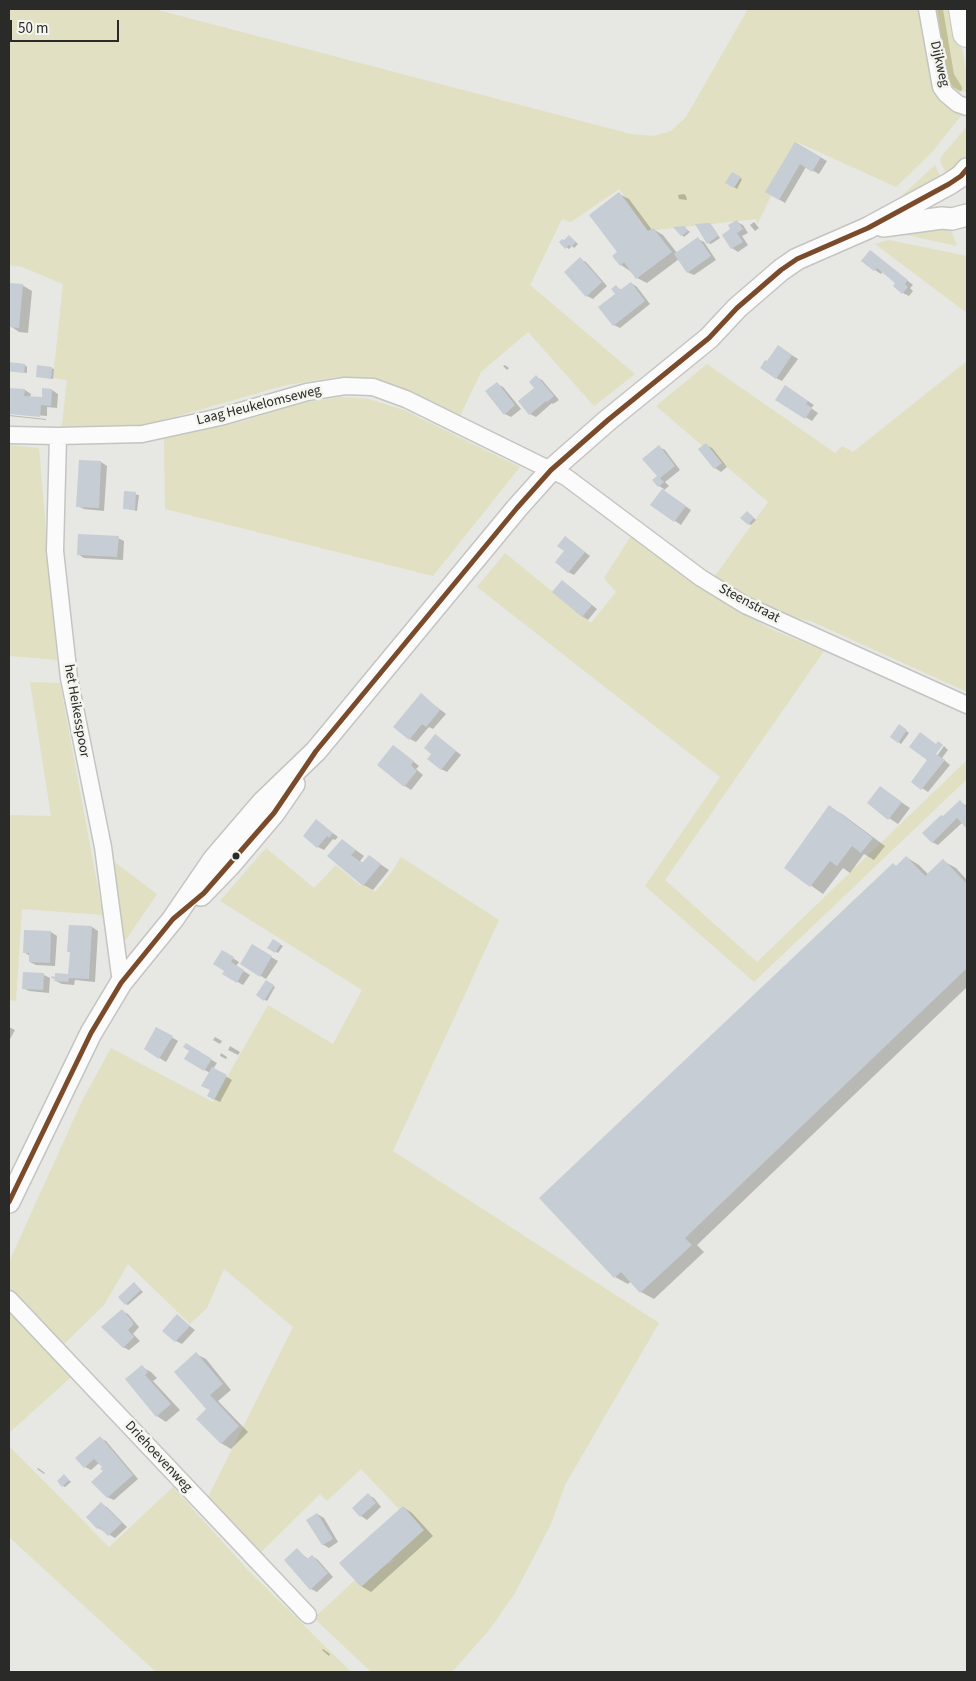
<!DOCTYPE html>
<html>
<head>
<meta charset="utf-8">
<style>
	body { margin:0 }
	#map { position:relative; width:976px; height:1681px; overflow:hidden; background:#e7e7e3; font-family:"Source Sans 3",sans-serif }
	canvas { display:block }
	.frame { position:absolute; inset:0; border:10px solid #2a2a28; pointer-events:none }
	.scale { position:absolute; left:10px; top:20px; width:109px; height:22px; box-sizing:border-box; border:2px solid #2a2a28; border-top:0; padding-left:6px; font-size:15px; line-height:18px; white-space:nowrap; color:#2a2a28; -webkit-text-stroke:4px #f5f5ef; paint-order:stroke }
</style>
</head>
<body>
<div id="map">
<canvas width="976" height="1681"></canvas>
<div class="frame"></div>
<div class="scale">50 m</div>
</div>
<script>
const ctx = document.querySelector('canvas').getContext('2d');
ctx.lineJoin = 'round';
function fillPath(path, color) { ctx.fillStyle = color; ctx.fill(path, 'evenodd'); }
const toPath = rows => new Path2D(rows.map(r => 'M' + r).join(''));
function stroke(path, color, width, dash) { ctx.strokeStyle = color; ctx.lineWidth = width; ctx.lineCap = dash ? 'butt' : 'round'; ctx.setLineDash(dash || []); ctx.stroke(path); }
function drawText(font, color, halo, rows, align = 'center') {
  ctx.font = font + ' "Source Sans 3",sans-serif'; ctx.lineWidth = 5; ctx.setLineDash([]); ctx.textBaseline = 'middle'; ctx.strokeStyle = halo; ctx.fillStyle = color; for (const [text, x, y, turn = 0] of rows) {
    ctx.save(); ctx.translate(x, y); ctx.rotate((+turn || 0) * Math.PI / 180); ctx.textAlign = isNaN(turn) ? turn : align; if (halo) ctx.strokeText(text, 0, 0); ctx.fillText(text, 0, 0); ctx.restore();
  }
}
fillPath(toPath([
	[9,9,154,9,631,134,654,136,671,131,686,117,748,9,922,9,936,90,940,100,949,108,964,112,933,151,896,187,797,142,757,225,756,219,648,231,619,189,571,222,562,219,530,285,635,374,594,406,528,332,481,372,460,416,408,391,367,378,337,377,286,385,136,428,61,433,67,380,53,378,63,284,22,267,9,265],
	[931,9,937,9,947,78,962,87,954,74,943,9,955,9,967,75,967,94,964,91,956,93,949,86],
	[967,126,967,154,960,170,949,178,940,162,941,157],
	[935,165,943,182,893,204],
	[949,225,957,246,902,234,901,231],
	[889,240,967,256,967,313,875,244],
	[967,361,967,692,813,622,781,614,738,591,715,576,768,502,656,406,707,364,835,453,842,446,853,452],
	[340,397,369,399,404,410,520,467,433,576,165,509,164,438,244,421,296,404],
	[9,445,39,448,57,660,9,656],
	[631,536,704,590,732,607,773,630,824,651,665,880,757,962,967,760,967,779,754,982,645,886,720,777,477,587,505,553,591,623,616,592,604,578],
	[30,682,60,683,103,915,22,909,16,1001,9,1000,9,815,51,816],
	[266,848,314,888,336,865,361,886,364,884,375,892,391,873,401,857,499,920,393,1151,659,1323,565,1485,551,1524,515,1593,490,1629,452,1672,371,1672,314,1618,354,1581,394,1561,385,1549,412,1523,361,1469,327,1501,320,1494,254,1559,204,1505,293,1327,224,1269,207,1308,190,1324,128,1264,104,1305,59,1349,9,1294,9,1262,82,1101,111,1048,213,1102,268,1005,333,1044,362,990,220,901],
	[113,861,157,894,123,944],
	[9,1312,71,1377,9,1433],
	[9,1446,109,1547,173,1487,247,1569,351,1672,156,1672,9,1537]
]), '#e1e0c2');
fillPath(toPath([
	[937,9,943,9,954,74,962,87,962,90,960,91,953,87,947,78]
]), '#c3c198');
fillPath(toPath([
	[796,143,827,161,819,174,806,167,785,203,767,192],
	[732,174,742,179,737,189,727,182],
	[619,194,629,199,652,230,653,229,663,235,677,253,698,239,704,242,716,260,694,275,687,272,679,259,647,283,637,278,630,271,621,265,618,252],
	[684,194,686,196,687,200,679,199,678,195],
	[737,222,743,225,748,233,742,236,748,245,738,252,732,248,732,230],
	[754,222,759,228,755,231,750,225],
	[710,224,712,226,720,238,711,244,708,243],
	[684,227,690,232,684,237,682,235],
	[571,238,578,244,574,248,572,246,569,249,560,242],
	[871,251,913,285,910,288,913,291,909,296,903,293,897,283,883,271,881,274,875,270],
	[580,259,586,262,607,286,593,299,587,296,566,272],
	[631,283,637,287,650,304,620,328,614,325,616,287,622,290],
	[9,284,22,285,32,291,28,333,19,332,9,325],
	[784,350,798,359,782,381,776,378],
	[9,363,25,365,27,367,27,373,9,371],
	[505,365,509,368,507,370,503,366],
	[51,368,54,369,53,379,37,376],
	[536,377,542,380,559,400,553,404,552,403,536,417,530,414],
	[497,384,503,387,521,409,511,417,505,414],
	[9,389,25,390,31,394,30,397,43,399,44,390,52,390,58,394,57,408,47,407,47,416,9,413],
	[791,390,814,405,811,408,818,413,812,421,777,400],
	[9,415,46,419,46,420,9,416],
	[706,445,712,448,727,467,721,472,715,468],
	[659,447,665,450,680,470,665,482,669,486,663,491,691,510,681,525,652,505,664,489,659,486],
	[80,461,101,462,107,466,104,511,84,509,78,506],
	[125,493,139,495,137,511,124,508],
	[750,514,756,520,751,525,749,524],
	[118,538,124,541,123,560,84,558,78,554],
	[571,541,590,556,574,575,568,572,566,551],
	[568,585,597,609,588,620,582,616],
	[421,695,446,714,433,729,429,727,416,742,410,739],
	[900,726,909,733,901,744,892,737],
	[436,735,461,755,447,772,441,769,433,754],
	[938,743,943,746,941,746,932,758,934,760,944,746,948,750,942,758,950,765,928,792,913,782,929,760],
	[394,746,419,766,416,769,423,775,411,790,405,786],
	[880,788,910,808,898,824,889,818],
	[960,802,967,806,967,827,963,822,938,845,932,842,944,817],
	[829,807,842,814,885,846,874,860,864,854,850,873,843,868,823,894,786,868],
	[317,821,338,837,335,840,333,839,324,850,318,847],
	[342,840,364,856,360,861,364,864,370,857,389,870,373,890,364,885],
	[906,857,919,865,929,875,943,861,956,868,967,880,967,987,697,1245,704,1252,654,1299,641,1292,631,1281,628,1284,615,1277,897,867],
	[71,926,92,927,98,931,95,982,75,980,74,985,62,984,56,981,69,975,71,953,69,951],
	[51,932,57,936,55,966,36,965,30,962,30,956,24,952],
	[273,940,283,946,278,953,269,947],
	[252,946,278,961,266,979,241,964],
	[222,951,239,962,236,966,250,975,243,985,224,974,226,970],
	[44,975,50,978,49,993,29,991,23,988],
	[266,982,275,987,267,1001,257,995],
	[9,1027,15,1030,9,1041],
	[157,1028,178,1041,166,1062,145,1049],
	[215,1037,222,1041,220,1044,213,1040],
	[186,1045,217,1063,213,1069,232,1080,220,1102,208,1096,211,1090,210,1073,186,1059,191,1050],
	[230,1046,240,1052,238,1055,228,1050],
	[221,1053,227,1057,226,1059,220,1056],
	[136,1285,143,1292,128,1305,126,1304],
	[122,1311,128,1314,139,1327,133,1334,140,1341,129,1350,123,1347],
	[177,1316,195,1330,182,1344,176,1341],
	[196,1354,206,1359,231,1390,218,1401,248,1432,231,1449,221,1443,208,1409],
	[142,1367,151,1372,157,1378,153,1381,180,1410,166,1422,157,1416,127,1379],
	[100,1438,106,1441,138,1479,114,1500,107,1497,104,1467,99,1463,91,1470,85,1467],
	[38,1468,45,1473,44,1474,37,1469],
	[65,1476,71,1482,65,1487,63,1486],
	[368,1495,374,1498,381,1507,367,1520,361,1516],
	[101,1504,107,1507,127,1527,115,1538,98,1528,88,1517],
	[403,1507,412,1513,433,1536,371,1592,361,1586],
	[317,1514,324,1518,338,1542,329,1548,322,1544],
	[297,1550,308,1559,312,1556,318,1560,333,1577,317,1592,311,1589],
	[323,1649,330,1654,329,1656,322,1650]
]), '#0003');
fillPath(toPath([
	[795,142,821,157,812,172,800,164,779,200,765,192],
	[732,172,741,177,734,188,725,183],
	[619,192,648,231,653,228,672,252,636,279,624,262,620,266,612,256,617,252,589,215],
	[737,220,743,229,737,233,743,242,731,249,722,235,730,229,728,225],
	[710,223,718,236,707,244,695,224],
	[685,226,688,231,681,236,673,227],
	[569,235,576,242,571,247,569,245,565,249,559,242,562,239,564,240],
	[698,237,711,256,687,273,674,254],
	[870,250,908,280,905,284,908,287,902,294,893,286,895,283,877,268,874,271,861,261],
	[580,257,602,282,586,297,564,272],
	[631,282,645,301,613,326,598,307,615,294,611,289,616,285,620,290],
	[9,283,23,284,19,328,9,327],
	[778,345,792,355,776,379,760,368,765,360,767,361],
	[9,362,25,364,24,373,9,371],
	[37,365,52,367,51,379,36,377],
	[536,375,554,396,547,402,546,401,529,415,518,401,534,388,529,382],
	[497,382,515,405,504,415,485,391],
	[785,385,808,401,806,404,812,408,805,419,775,400],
	[9,388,25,389,24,396,42,397,42,388,52,389,51,406,41,405,40,417,9,414],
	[706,443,722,463,714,469,698,449],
	[659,445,675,466,660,478,664,482,658,487,652,480,657,476,642,459],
	[79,460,101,461,99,508,76,507],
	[662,489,686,506,674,522,650,505],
	[124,491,136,492,135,510,123,509],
	[747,511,754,518,748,525,740,518],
	[78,534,119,536,117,557,77,555],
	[565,536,585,552,568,573,555,562,564,551,557,546],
	[562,580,592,605,582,617,552,592],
	[421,693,440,710,426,727,422,724,409,740,393,727],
	[899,724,907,730,898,743,890,737],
	[920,732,936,744,938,741,943,745,936,754,945,760,921,790,911,782,927,760,909,747],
	[435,734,456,751,441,770,427,759,431,754,424,748],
	[393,745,414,761,411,765,417,771,404,787,377,765],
	[880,786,902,802,888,820,867,803],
	[960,800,967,808,967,829,957,818,932,843,922,833,941,815,943,816],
	[829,805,873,838,861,853,852,846,837,866,830,861,810,887,784,868],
	[316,819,333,833,329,838,327,836,317,848,303,836],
	[342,839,356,850,351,855,362,863,369,855,381,864,363,886,327,856],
	[906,856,925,876,943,859,967,884,967,968,685,1238,692,1245,640,1293,621,1272,614,1278,539,1198,893,863,896,866],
	[69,925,92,926,89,979,69,978,68,982,54,981,55,979,51,978,52,976,55,977,55,973,68,974,70,952,67,952],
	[24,930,51,931,50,963,29,962,29,953,23,953],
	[273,939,281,944,275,953,267,948],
	[252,944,272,956,260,977,240,964],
	[222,950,234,957,231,962,244,970,237,983,222,974,224,971,213,964],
	[23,972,44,973,43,990,22,989],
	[266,980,274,985,264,1001,256,995],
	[156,1027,173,1036,159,1059,144,1049],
	[186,1043,212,1059,204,1071,184,1059,189,1051,183,1047],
	[212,1067,227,1075,214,1100,207,1096,210,1090,201,1086],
	[134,1282,141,1290,125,1305,118,1297],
	[122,1309,133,1322,133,1325,128,1330,134,1337,123,1348,101,1327],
	[177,1314,190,1326,175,1342,162,1331],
	[196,1352,223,1384,210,1395,239,1426,221,1444,196,1419,206,1409,174,1372],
	[142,1365,148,1372,145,1375,171,1404,156,1417,125,1379],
	[100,1436,133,1475,107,1498,91,1482,103,1471,100,1469,102,1467,94,1459,84,1468,75,1458],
	[64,1474,69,1480,62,1487,57,1481],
	[368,1493,376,1503,360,1517,352,1508],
	[101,1502,122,1523,108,1536,99,1527,97,1529,86,1517],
	[403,1506,424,1530,361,1587,339,1563],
	[317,1513,333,1539,322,1545,306,1520],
	[297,1548,307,1559,312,1555,328,1573,310,1590,284,1560]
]), '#c6cdd4');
const minor = toPath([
	[927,9,941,87,946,94,958,104,967,107],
	[9,435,58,436,142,434,220,417,307,392,345,386,373,387,406,399,538,464,566,477,701,578,745,605,967,705],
	[58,436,55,551,69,678,103,847,121,983],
	[9,1299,308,1615]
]);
const tertiary = toPath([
	[883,226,942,218,952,219,967,215],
	[201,895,230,865,274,813,294,784],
	[9,1202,91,1033,121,983,173,919,214,859,262,803,316,751,517,508,551,470,608,420,709,338,737,308,781,270,797,259,868,228,949,184,961,176,967,169]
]);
const motorway = toPath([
	[963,9,967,33]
]);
stroke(minor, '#c4c4c2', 19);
stroke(tertiary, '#c4c4c2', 24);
stroke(motorway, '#c4c4c2', 30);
stroke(minor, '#fbfbfb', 16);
stroke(tertiary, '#fbfbfb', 21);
stroke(motorway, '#fbfbfb', 28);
stroke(toPath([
	[9,1202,91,1033,121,983,173,919,204,893,274,813,316,751,517,508,551,470,608,420,709,338,737,308,781,270,797,259,868,228,949,184,961,176,967,169]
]), '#7a4b2a', 5);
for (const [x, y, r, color] of [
	[236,856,4.5,"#2a2a28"]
]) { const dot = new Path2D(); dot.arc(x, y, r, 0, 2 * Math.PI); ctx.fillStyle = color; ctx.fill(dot); stroke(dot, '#f5f5ef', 2); }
drawText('14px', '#2a2a28', '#f5f5ef', [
	["Dijkweg",939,64,77],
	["Laag Heukelomseweg",259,406,-14],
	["Steenstraat",749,604,28],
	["het Heikesspoor",76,711,80],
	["Driehoevenweg",158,1457,47]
]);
</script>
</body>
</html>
